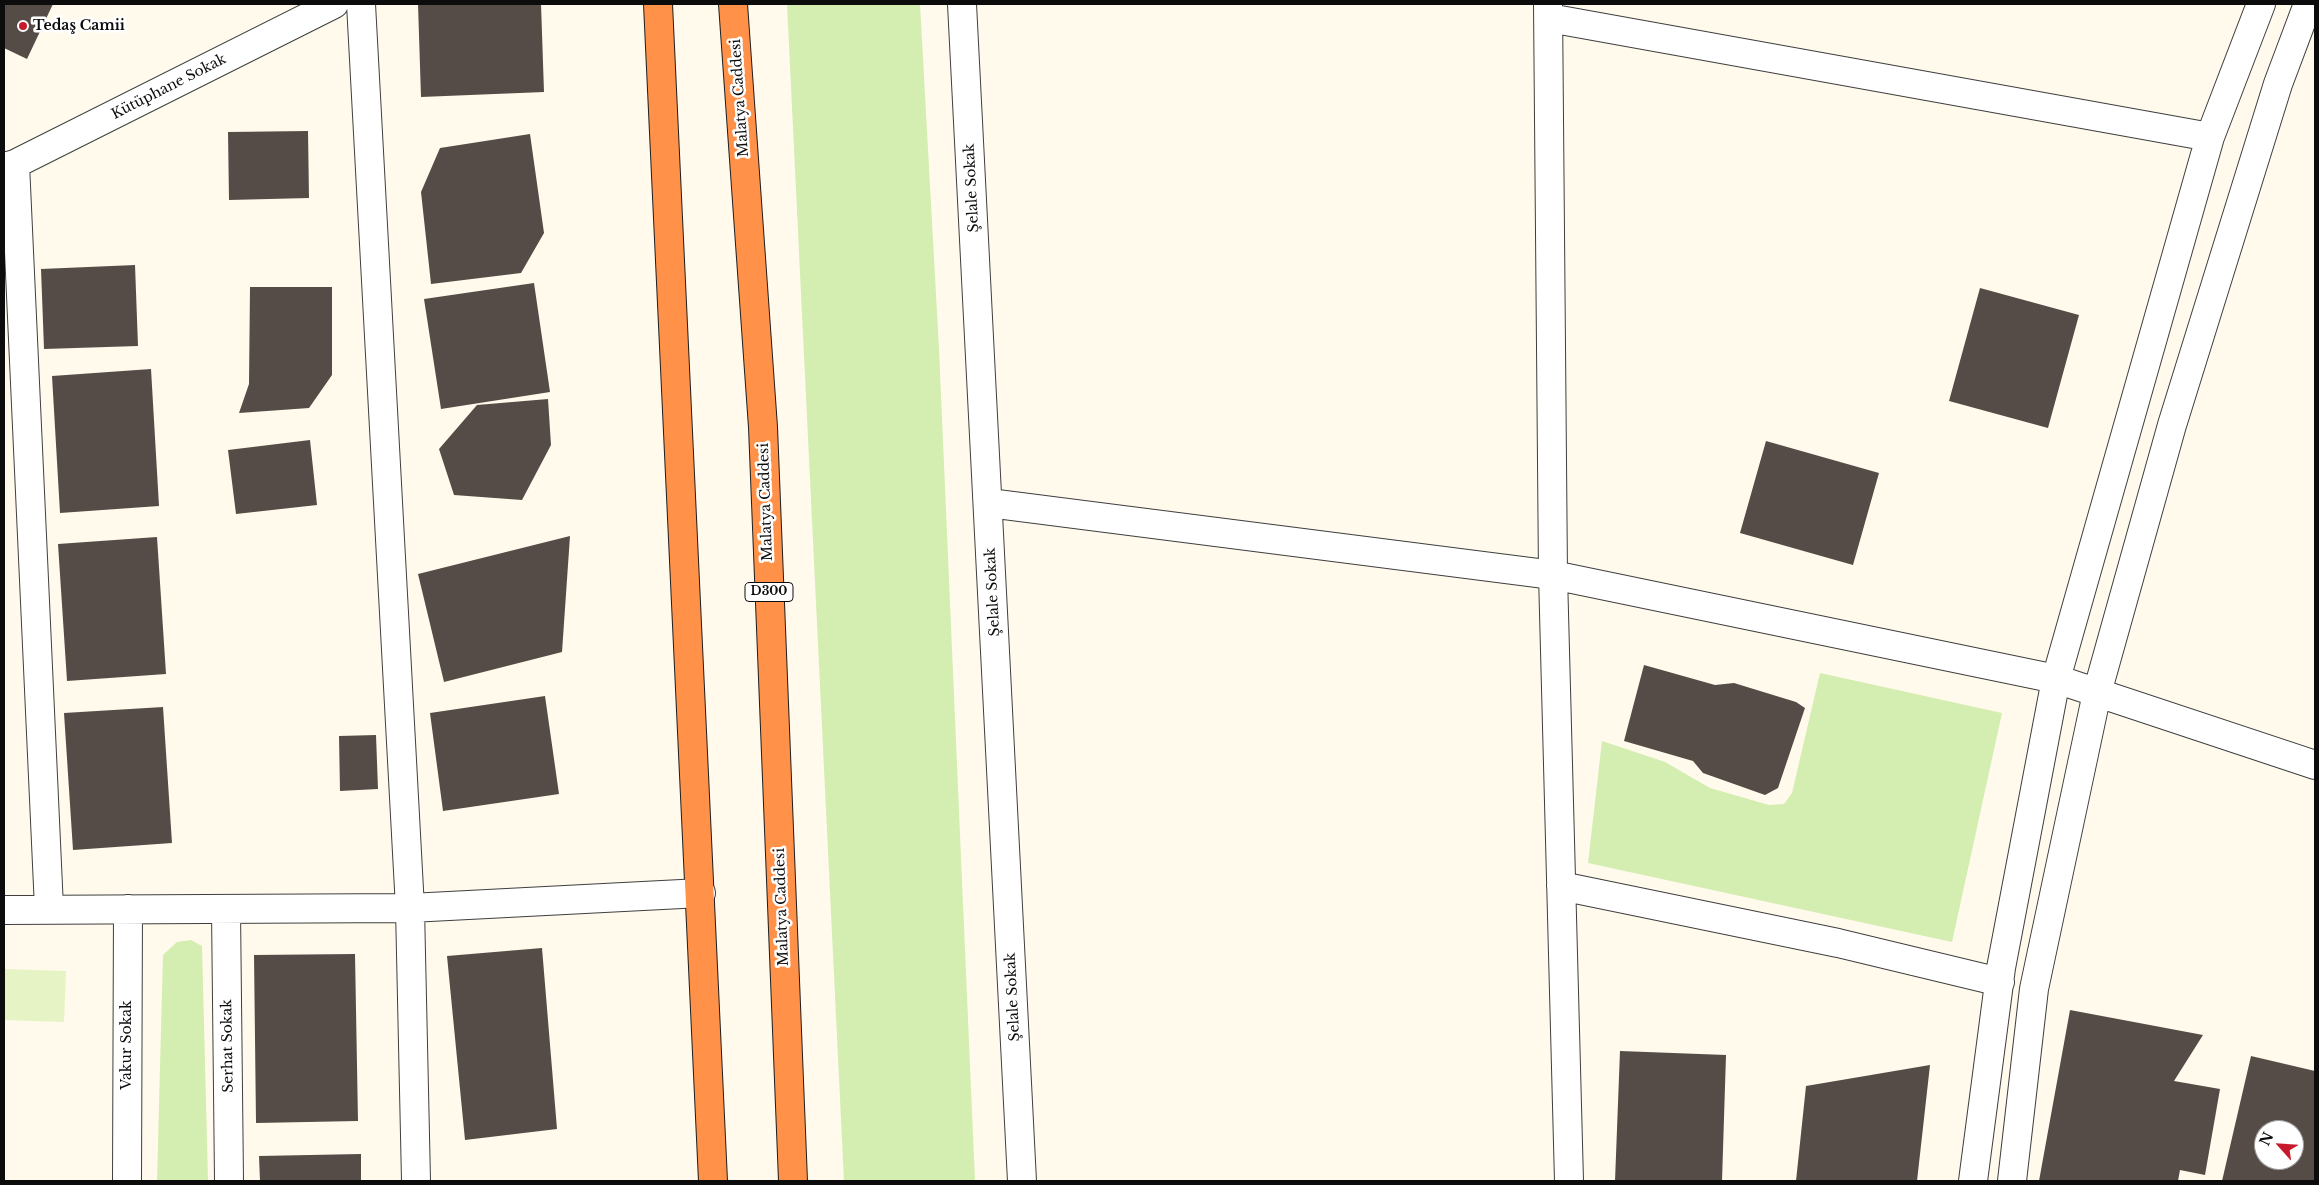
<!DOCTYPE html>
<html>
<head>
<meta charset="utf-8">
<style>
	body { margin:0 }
	#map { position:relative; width:2319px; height:1185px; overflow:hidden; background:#fffaeb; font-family:"Libre Baskerville",serif }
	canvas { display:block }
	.frame { position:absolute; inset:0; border:5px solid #0c0c0c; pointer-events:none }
	.north { position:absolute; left:2254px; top:1120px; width:50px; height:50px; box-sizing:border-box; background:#fff; border:1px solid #9e9e9e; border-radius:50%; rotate:296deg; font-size:14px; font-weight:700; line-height:20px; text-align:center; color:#0c0c0c }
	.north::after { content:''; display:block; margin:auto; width:18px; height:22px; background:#c8182c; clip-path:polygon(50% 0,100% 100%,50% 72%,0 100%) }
</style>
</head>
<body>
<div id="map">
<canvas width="2319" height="1185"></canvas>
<div class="frame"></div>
<div class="north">N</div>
</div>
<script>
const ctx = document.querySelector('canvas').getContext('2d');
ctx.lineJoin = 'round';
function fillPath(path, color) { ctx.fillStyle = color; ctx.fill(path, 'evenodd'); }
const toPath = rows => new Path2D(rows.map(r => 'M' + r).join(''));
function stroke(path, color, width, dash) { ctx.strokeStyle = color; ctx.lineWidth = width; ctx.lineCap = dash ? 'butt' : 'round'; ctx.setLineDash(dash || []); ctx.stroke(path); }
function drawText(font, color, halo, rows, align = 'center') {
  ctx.font = font + ' "Libre Baskerville",serif'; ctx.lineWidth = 5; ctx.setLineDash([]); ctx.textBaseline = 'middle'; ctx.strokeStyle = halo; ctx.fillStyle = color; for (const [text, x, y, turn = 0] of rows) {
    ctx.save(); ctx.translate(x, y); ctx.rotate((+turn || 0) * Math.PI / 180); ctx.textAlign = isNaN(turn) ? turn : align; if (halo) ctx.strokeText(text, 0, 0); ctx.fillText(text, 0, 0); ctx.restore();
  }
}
fillPath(toPath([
	[787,4,920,4,939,349,975,1181,844,1181],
	[1820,673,2002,713,1952,942,1588,863,1602,741,1665,762,1710,788,1769,805,1784,804,1792,793],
	[191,940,202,946,208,1181,157,1181,163,955,177,942]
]), '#d4edb1');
fillPath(toPath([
	[4,969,66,971,64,1022,4,1020]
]), '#e6f3c4');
fillPath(toPath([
	[4,4,53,4,27,59,4,48],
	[418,4,541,4,544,92,421,97],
	[308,131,309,198,229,200,228,132],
	[530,134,544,233,521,273,431,284,421,192,440,148],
	[135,265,138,346,44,349,41,269],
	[534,283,550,392,441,409,424,299],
	[250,287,332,287,332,375,309,408,239,413,249,384],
	[1980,288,2079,315,2048,428,1949,401],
	[151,369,159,506,60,513,52,376],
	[548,399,551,445,522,500,454,495,439,449,477,405],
	[310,440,317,505,236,514,228,450],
	[1766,441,1879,473,1853,565,1740,533],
	[570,536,562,652,444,682,418,574],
	[157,537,166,674,67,681,58,544],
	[1644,665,1715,685,1734,683,1796,702,1805,708,1778,788,1765,795,1703,773,1693,761,1624,741],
	[545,696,559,794,443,811,430,713],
	[163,707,172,843,73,850,64,713],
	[376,735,378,789,340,791,339,736],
	[542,948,557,1129,465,1140,447,956],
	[355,954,358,1121,256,1123,254,955],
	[2070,1010,2203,1035,2174,1081,2220,1089,2205,1175,2180,1170,2178,1181,2039,1181],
	[1620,1051,1726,1055,1722,1181,1615,1181],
	[2251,1056,2315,1071,2315,1181,2222,1181],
	[2264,1130,2294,1130,2294,1160,2264,1160],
	[1930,1065,1917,1181,1796,1181,1806,1086],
	[361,1154,361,1181,260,1181,259,1156]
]), '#564c47');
const minor = toPath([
	[361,4,410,908,416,1181],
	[962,4,1022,1181],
	[1548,4,1553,575,1569,1181],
	[1549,18,2210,137],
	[15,164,49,908],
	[4,167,15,164,334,4],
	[989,503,1553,575,2056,679,2315,765],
	[1561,886,1838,943,2000,982],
	[4,910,410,908,701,893],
	[226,910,229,1181],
	[127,1181,128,909],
	[1973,1181,2001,968,2056,679,2210,137,2261,4],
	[2012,1181,2034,989,2097,693,2172,425,2278,84,2308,4]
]);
const highway = toPath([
	[658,4,713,1181],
	[733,4,763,427,793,1181]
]);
stroke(minor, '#3f3f3f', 30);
stroke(highway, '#1d1d1d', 30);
stroke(minor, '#fff', 28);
stroke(highway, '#ff9149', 28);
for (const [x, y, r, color] of [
	[23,26,5,"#c8182c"]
]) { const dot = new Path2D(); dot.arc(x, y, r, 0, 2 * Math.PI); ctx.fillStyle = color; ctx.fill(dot); stroke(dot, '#fff', 2); }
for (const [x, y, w] of [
	[769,592,48]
]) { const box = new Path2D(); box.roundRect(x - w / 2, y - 9.5, w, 19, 4); ctx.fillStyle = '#fff'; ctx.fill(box); stroke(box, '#0c0c0c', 1); }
drawText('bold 12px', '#0c0c0c', null, [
	["D300",769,592]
]);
drawText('bold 14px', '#0c0c0c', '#fff', [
	["Tedaş Camii",33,26]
], 'left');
drawText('14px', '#0c0c0c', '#fff', [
	["Kütüphane Sokak",169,87,-27],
	["Malatya Caddesi",740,98,-94],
	["Şelale Sokak",972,188,-93],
	["Malatya Caddesi",766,502,-92],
	["Şelale Sokak",993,592,-93],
	["Malatya Caddesi",782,907,-92],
	["Şelale Sokak",1013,997,-93],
	["Vakur Sokak",127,1045,-90],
	["Serhat Sokak",228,1046,-91]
]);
</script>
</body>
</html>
